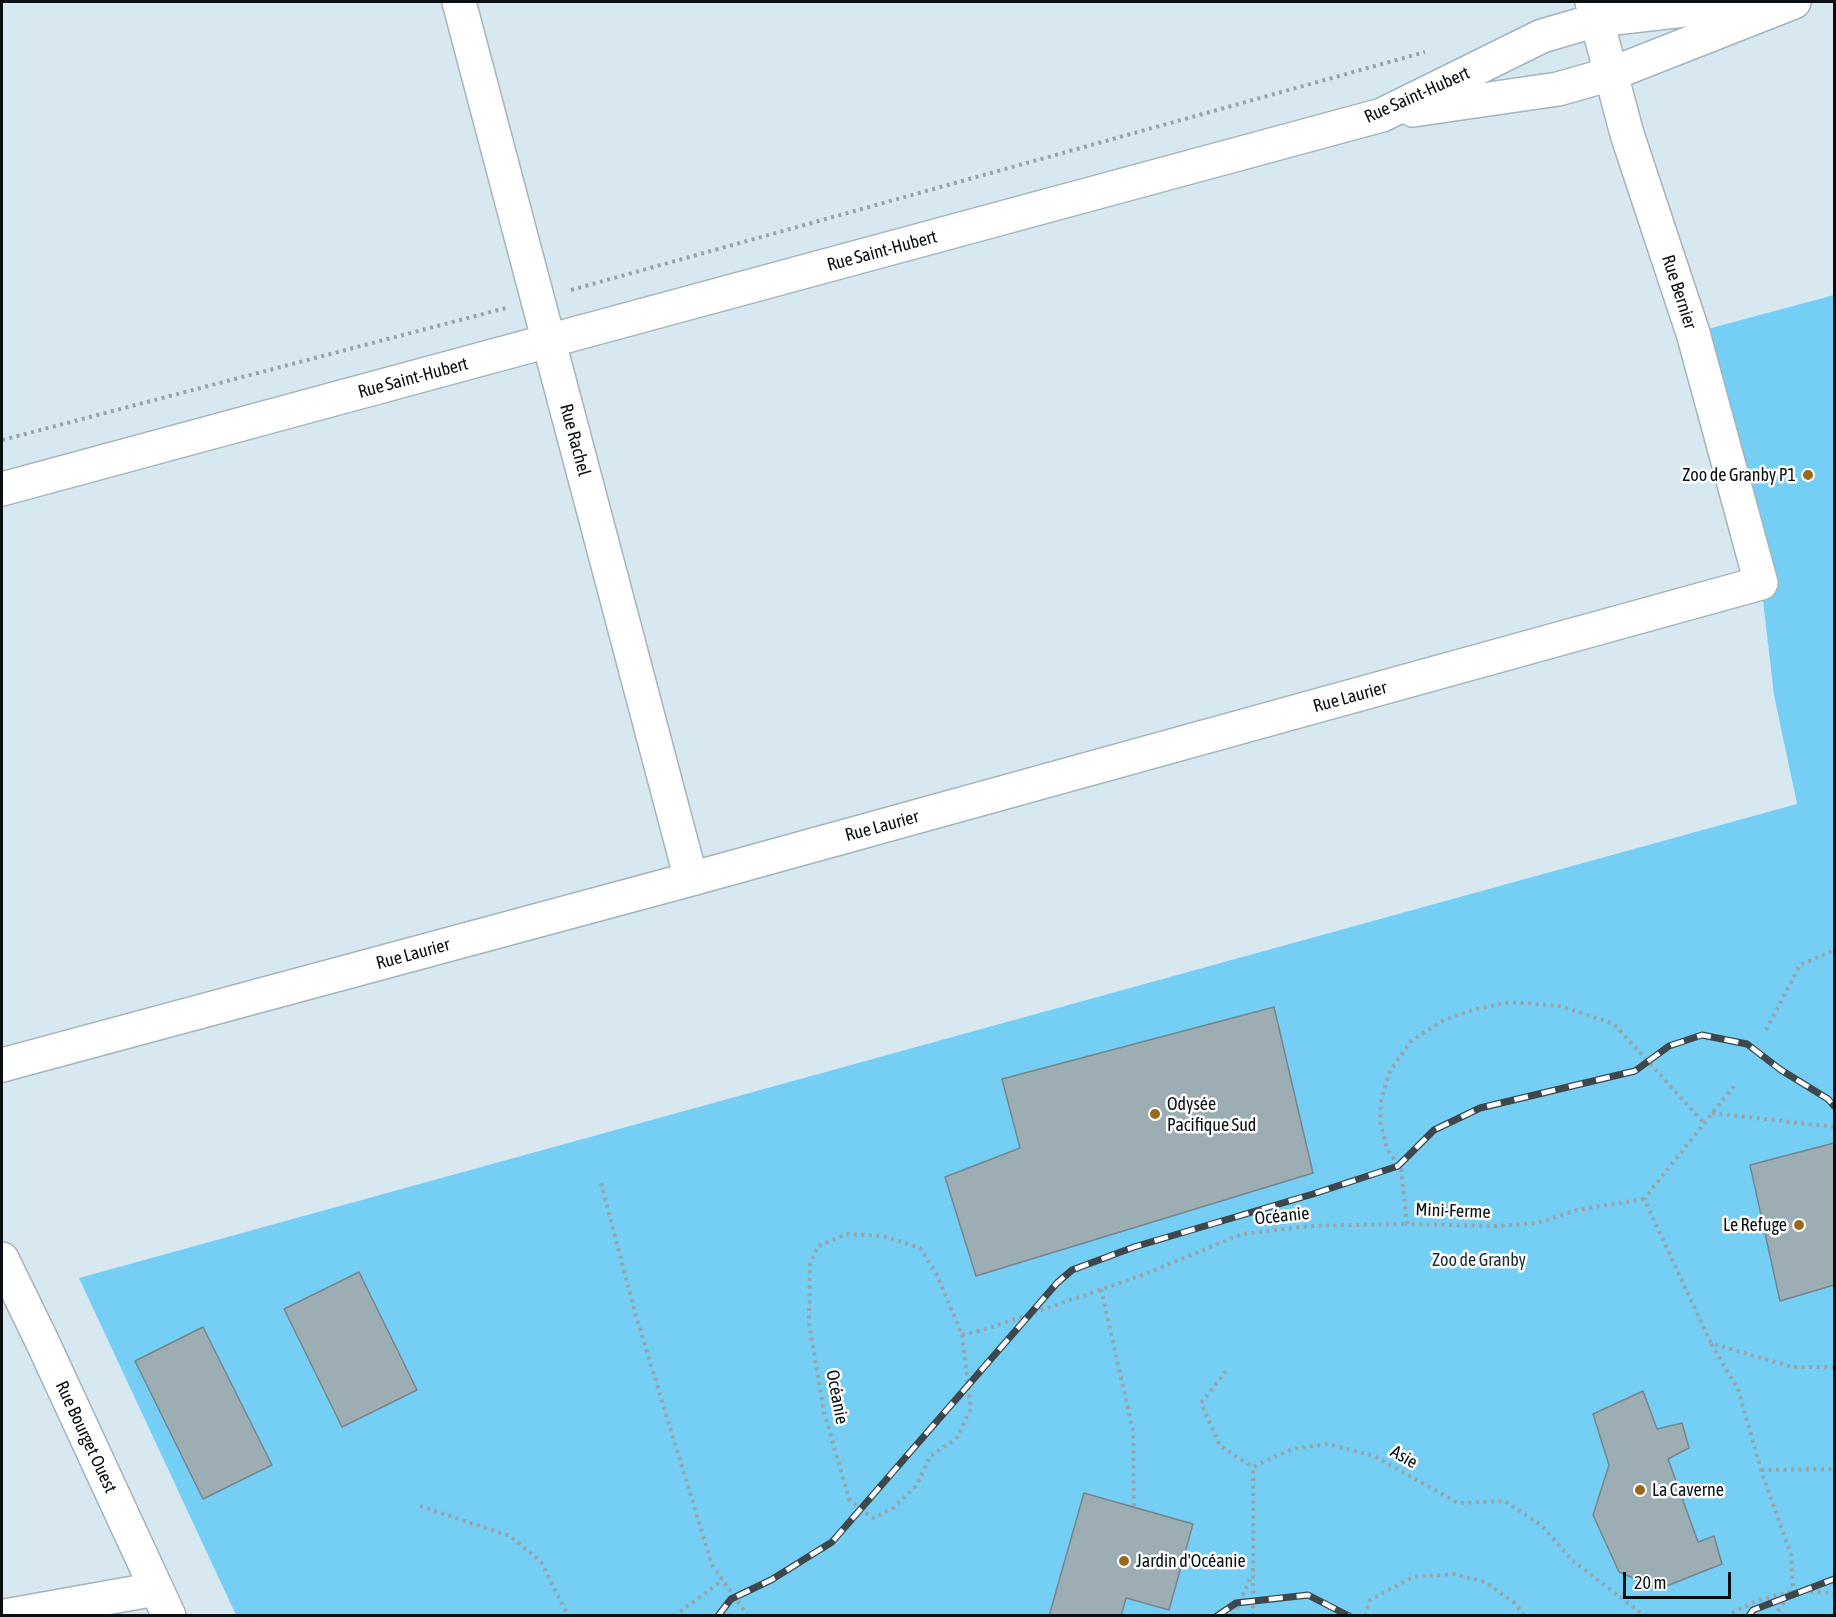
<!DOCTYPE html>
<html>
<head>
<meta charset="utf-8">
<style>
	body { margin:0 }
	#map { position:relative; width:1836px; height:1617px; overflow:hidden; background:#d7e8f0; font-family:"Asap Condensed",sans-serif }
	canvas { display:block }
	.frame { position:absolute; inset:0; border:3px solid #090f12; pointer-events:none }
	.scale { position:absolute; left:1623px; top:1572px; width:108px; height:27px; box-sizing:border-box; border:3px solid #090f12; border-top:0; padding-left:8px; font-size:18px; line-height:21px; white-space:nowrap; color:#090f12; -webkit-text-stroke:4px #fff; paint-order:stroke }
</style>
</head>
<body>
<div id="map">
<canvas width="1836" height="1617"></canvas>
<div class="frame"></div>
<div class="scale">20 m</div>
</div>
<script>
const ctx = document.querySelector('canvas').getContext('2d');
ctx.lineJoin = 'round';
function fillPath(path, color) { ctx.fillStyle = color; ctx.fill(path, 'evenodd'); }
const toPath = rows => new Path2D(rows.map(r => 'M' + r).join(''));
function stroke(path, color, width, dash) { ctx.strokeStyle = color; ctx.lineWidth = width; ctx.lineCap = dash ? 'butt' : 'round'; ctx.setLineDash(dash || []); ctx.stroke(path); }
function drawText(font, color, halo, rows, align = 'center') {
  ctx.font = font + ' "Asap Condensed",sans-serif'; ctx.lineWidth = 5; ctx.setLineDash([]); ctx.textBaseline = 'middle'; ctx.strokeStyle = halo; ctx.fillStyle = color; for (const [text, x, y, turn = 0] of rows) {
    ctx.save(); ctx.translate(x, y); ctx.rotate((+turn || 0) * Math.PI / 180); ctx.textAlign = isNaN(turn) ? turn : align; if (halo) ctx.strokeText(text, 0, 0); ctx.fillText(text, 0, 0); ctx.restore();
  }
}
fillPath(toPath([
	[1834,295,1834,1615,236,1615,79,1278,1797,804,1774,695,1761,583,1693,333]
]), '#75cff5');
const building = toPath([
	[1274,1007,1313,1173,976,1276,945,1177,1020,1148,1002,1079,1274,1007],
	[1834,1143,1834,1285,1780,1301,1750,1165,1834,1143],
	[359,1272,417,1390,342,1427,284,1309,359,1272],
	[203,1327,272,1465,203,1499,135,1361,203,1327],
	[1643,1391,1657,1429,1682,1423,1689,1448,1668,1459,1698,1542,1714,1536,1722,1564,1659,1589,1619,1572,1593,1515,1609,1465,1593,1414,1643,1391],
	[1084,1493,1193,1524,1169,1610,1126,1598,1121,1616,1049,1616,1084,1493]
]);
fillPath(building, '#9cadb4');
stroke(building, '#76858d', 1.5);
const minor = toPath([
	[459,2,691,879],
	[1413,110,1558,89,1611,74,1794,2],
	[2,489,1382,115,1542,36,1597,20,1754,2],
	[2,1065,691,879,1761,583,1693,333,1627,134,1592,2],
	[2,1259,41,1339,169,1616],
	[5,1616,156,1589]
]);
stroke(minor, '#a3b4bc', 36);
stroke(toPath([
	[571,290,1425,52],
	[2,440,506,308],
	[1766,1030,1800,965,1834,950],
	[1734,1086,1644,1199,1711,1343,1792,1367,1834,1367],
	[1712,1113,1834,1127],
	[601,1183,636,1316,712,1565,748,1616],
	[1644,1199,1577,1210,1538,1223,1497,1226,1407,1224,1401,1169,1387,1149,1380,1122,1381,1100,1390,1071,1411,1041,1444,1020,1476,1009,1511,1002,1561,1006,1614,1024,1704,1123],
	[1101,1289,1133,1431,1134,1507],
	[962,1335,971,1409,956,1439,930,1456,917,1485,892,1509,873,1518,849,1499,824,1412,809,1323,810,1264,818,1246,847,1234,883,1236,920,1248,937,1275,962,1335,989,1328,1140,1276,1242,1234,1309,1226,1407,1224],
	[1711,1344,1738,1389,1761,1470,1791,1555,1793,1591,1774,1616],
	[1226,1371,1201,1403,1220,1446,1253,1467],
	[1761,1470,1834,1469],
	[420,1506,510,1536,541,1562,568,1616],
	[674,1616,723,1580],
	[1233,1616,1252,1575],
	[1253,1616,1253,1467,1292,1449,1328,1444,1374,1456,1458,1503,1505,1501,1541,1525,1572,1560,1642,1614,1649,1616],
	[1365,1616,1370,1600,1413,1577,1453,1574,1485,1582,1516,1604,1524,1616],
	[1725,1616,1756,1601,1793,1591,1834,1593]
]), '#97a5ab', 4, [3, 4.5]);
stroke(minor, '#fff', 33);
const rail = toPath([
	[718,1616,731,1599,771,1580,832,1542,1057,1283,1072,1270,1134,1247,1313,1194,1398,1166,1434,1130,1480,1108,1635,1071,1669,1046,1702,1035,1747,1044,1781,1070,1828,1099,1834,1106],
	[1217,1616,1236,1603,1308,1595,1349,1616],
	[1749,1616,1753,1610,1834,1579]
]);
stroke(rail, '#3e474b', 7);
stroke(rail, '#fff', 4.5, [14]);
for (const [x, y, r, color] of [
	[1808,475,6,"#99691b"],
	[1155,1114,6,"#99691b"],
	[1799,1225,6,"#99691b"],
	[1640,1490,6,"#99691b"],
	[1124,1561,6,"#99691b"]
]) { const dot = new Path2D(); dot.arc(x, y, r, 0, 2 * Math.PI); ctx.fillStyle = color; ctx.fill(dot); stroke(dot, '#fff', 2); }
drawText('18px', '#090f12', '#fff', [
	["Rue Saint-Hubert",1417,95,-24],
	["Rue Saint-Hubert",882,251,-15],
	["Rue Bernier",1679,292,72],
	["Rue Saint-Hubert",413,378,-15],
	["Rue Rachel",575,440,75],
	["Rue Laurier",1350,697,-15],
	["Rue Laurier",882,826,-15],
	["Rue Laurier",413,954,-15],
	["Mini-Ferme",1453,1211,2],
	["Océanie",1282,1216,-6],
	["Océanie",837,1397,79],
	["Rue Bourget Ouest",86,1437,65],
	["Asie",1404,1457,30]
]);
drawText('18px', '#090f12', '#fff', [
	["Zoo de Granby P1",1796,475,"right"],
	["Odysée",1167,1104],
	["Pacifique Sud",1167,1125],
	["Le Refuge",1787,1225,"right"],
	["La Caverne",1652,1490],
	["Jardin d'Océanie",1136,1561]
], 'left');
drawText('18px', '#172c35', '#fff', [
	["Zoo de Granby",1479,1260]
]);
</script>
</body>
</html>
